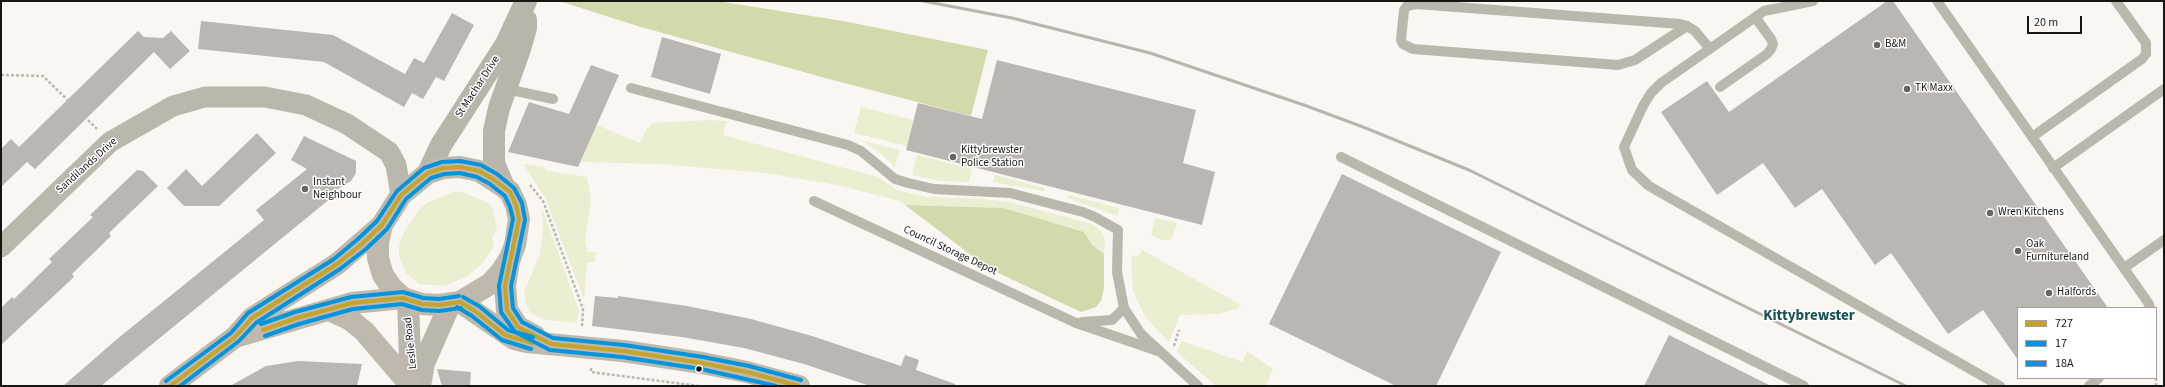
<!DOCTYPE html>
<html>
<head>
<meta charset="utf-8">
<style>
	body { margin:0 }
	#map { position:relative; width:2165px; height:387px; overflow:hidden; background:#faf6f1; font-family:"Source Sans 3",sans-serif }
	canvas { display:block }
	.frame { position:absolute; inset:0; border:2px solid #181511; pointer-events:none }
	.legend { position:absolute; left:2017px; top:307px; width:140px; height:72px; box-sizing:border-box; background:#fff; border:1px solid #a3a1a0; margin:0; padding:5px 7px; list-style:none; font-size:12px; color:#181511 }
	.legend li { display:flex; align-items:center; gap:8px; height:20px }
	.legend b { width:20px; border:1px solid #a3a1a0 }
	.scale { position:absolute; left:2027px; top:16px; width:55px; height:18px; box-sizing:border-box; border:2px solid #181511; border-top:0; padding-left:5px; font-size:12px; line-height:14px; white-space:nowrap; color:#181511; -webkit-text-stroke:3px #fff; paint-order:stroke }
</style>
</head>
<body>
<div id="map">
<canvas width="2165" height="387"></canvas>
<div class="frame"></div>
<ul class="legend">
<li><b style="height:5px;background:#c5a42d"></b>727</li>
<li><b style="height:5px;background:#0295dd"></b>17</li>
<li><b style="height:5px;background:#0295dd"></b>18A</li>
</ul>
<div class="scale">20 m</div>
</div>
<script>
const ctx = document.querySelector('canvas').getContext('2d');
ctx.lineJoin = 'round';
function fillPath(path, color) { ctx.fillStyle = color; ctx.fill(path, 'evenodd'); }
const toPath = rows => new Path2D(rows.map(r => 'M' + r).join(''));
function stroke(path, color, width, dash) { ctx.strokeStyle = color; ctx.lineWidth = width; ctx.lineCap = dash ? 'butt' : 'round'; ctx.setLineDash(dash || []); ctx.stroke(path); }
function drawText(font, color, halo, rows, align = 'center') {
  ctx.font = font + ' "Source Sans 3",sans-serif'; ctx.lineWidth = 3; ctx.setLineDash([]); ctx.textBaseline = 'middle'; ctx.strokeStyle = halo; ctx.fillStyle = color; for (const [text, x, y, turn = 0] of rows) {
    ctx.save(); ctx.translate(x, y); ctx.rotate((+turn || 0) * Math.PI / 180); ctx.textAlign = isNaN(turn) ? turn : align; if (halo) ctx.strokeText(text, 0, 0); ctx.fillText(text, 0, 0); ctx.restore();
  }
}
fillPath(toPath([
	[861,107,913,120,907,146,854,133],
	[709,120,727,121,723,135,878,177,897,190,927,197,982,199,1010,202,1092,224,1101,231,1105,240,1104,254,1092,245,1084,232,1004,208,905,205,900,201,837,185,765,173,660,164,580,162,597,125,640,143,646,130,653,123],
	[863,141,900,150,895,167,880,153],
	[917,155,972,169,969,182,939,181,912,175],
	[526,164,544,167,548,171,587,177,591,200,585,243,588,252,596,252,595,262,587,262,584,299,545,198,524,165],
	[995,175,1044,188,1044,191,993,182],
	[455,191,465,193,488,203,493,208,497,228,492,238,494,246,483,263,466,277,445,286,419,284,406,273,399,257,399,246,404,232,417,212,427,203],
	[1069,195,1119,208,1117,216,1068,198],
	[542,208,579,311,577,323,548,320,537,317,529,311,526,303,524,292,540,254,543,231],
	[1155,218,1177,223,1173,237,1170,240,1161,240,1151,234],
	[1142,250,1241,305,1237,309,1218,314,1180,315,1169,342,1145,317,1133,291,1131,258,1134,255,1138,257],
	[1181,341,1243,362,1247,351,1273,369,1266,386,1216,386,1177,352]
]), '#ebefd1');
fillPath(toPath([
	[559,1,717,1,843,21,988,50,971,116,829,79,641,27],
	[905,205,1004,208,1084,232,1092,245,1104,254,1104,288,1101,301,1096,307,1081,312,988,268]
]), '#d2d9ab');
fillPath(toPath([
	[1887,1,1893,1,2108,308,2018,308,2018,360,1983,310,1948,334,1891,253,1875,265,1822,189,1795,208,1763,163,1717,195,1661,112,1707,81,1729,112],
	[452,13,474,25,444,81,436,77,423,99,412,93,404,107,324,62,198,49,201,21,333,35,405,74,414,58,424,63],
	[138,31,144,37,163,38,171,31,190,51,170,69,154,52,35,169,27,162,1,187,1,149,11,139,19,147],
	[662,37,721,54,710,94,651,77],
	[997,60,1196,110,1183,163,1215,172,1202,225,906,150,918,103,982,119],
	[591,65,619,75,578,167,508,152,529,102,569,114],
	[257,133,276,153,219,206,184,206,167,188,186,169,202,186],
	[304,136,356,161,356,173,351,181,328,195,331,198,101,386,63,386,116,340,264,220,256,210,307,169,291,160],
	[137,170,143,171,158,186,109,233,111,236,72,274,74,277,1,345,1,308,12,297,14,299,52,262,49,259,93,217,90,215],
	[1342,174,1501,252,1436,386,1396,386,1269,324],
	[595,296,618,298,618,296,687,306,751,319,812,336,901,366,905,355,919,360,916,370,955,384,955,386,870,386,804,364,744,348,682,337,592,326],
	[1669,335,1771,386,1644,386],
	[298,361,362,364,357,386,230,386,266,366],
	[437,369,471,372,470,386,442,386]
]), '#bab7b2');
stroke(toPath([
	[1,75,43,76,97,129],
	[530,185,543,201,583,309,582,327],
	[1174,346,1179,330],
	[591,368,591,372,699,386],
	[2156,378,2156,386]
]), '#bbb8b0', 2.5, [3, 2]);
stroke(toPath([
	[1813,1,1764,11,1661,83,1651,93,1643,106,1624,147,1632,170,1649,186,2000,386],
	[1937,1,2149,304,2150,308],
	[1687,26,1635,60,1618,65,1413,49,1403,44,1401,40,1404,10,1407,6,1416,4,1680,24,1687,26,1695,31,1710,49],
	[508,85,516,91,553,99],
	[1720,87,1767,54,1771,49,1773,44,1771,39,1755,17],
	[631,88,848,145,861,151,895,179,908,183,934,189,1010,193,1083,212,1095,217,1118,230,1117,272,1124,308,1141,334,1198,386],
	[2032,137,2142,59,2146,54,2146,43,2116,1],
	[1341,157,1804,386],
	[2053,168,2164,89],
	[814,201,1076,323,1158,351],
	[2124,268,2164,240],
	[1082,322,1112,320,1124,308],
	[2089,386,2099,378]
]), '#bbb7ad', 10);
stroke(toPath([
	[1,247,110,142,173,106,205,97,265,97,306,105,347,124,389,152,396,165,401,195]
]), '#bbb7ad', 21);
stroke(toPath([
	[408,300,410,359,417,386],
	[420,386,424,363,450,304]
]), '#bbb7ad', 22);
stroke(toPath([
	[428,173,441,145,506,44,526,1],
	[504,187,494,163,494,131,499,108,520,49,526,28,526,20]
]), '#bab5ab', 22);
stroke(toPath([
	[460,167,479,171,504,187,510,192,516,205,519,219,515,245,510,258,501,272,490,284,460,302,439,305,422,304,403,298,392,288,383,275,378,258,378,243,382,225,401,195,428,173,443,168,460,167],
	[509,261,505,286,507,310,518,327,535,336],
	[460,302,514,339,527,342,623,351,702,363,747,372,799,386],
	[329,310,349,319,364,331,411,386],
	[235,337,352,303,403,298],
	[170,386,235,337,252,318,337,264,382,225]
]), '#beb8ad', 22);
stroke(toPath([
	[923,1,1012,18,1150,53,1304,105,1363,127,1469,170,1906,386]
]), '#b9b5ae', 3);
stroke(toPath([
	[460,302,475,311,505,335,532,343],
	[263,330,297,318,352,303,403,298,422,304,439,305,460,302],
	[170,386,235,337,252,318,337,264,362,244,382,225,401,195,428,173,443,168,460,167,479,171,493,179,510,192,516,205,519,219,505,286,507,310,518,327,551,344,623,351,702,363,747,372,799,386]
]), '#c5a42d', 4);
stroke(toPath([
	[457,307,472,316,502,340,531,349],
	[265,336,299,324,353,309,402,304,422,310,439,311,461,308],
	[180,386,239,341,256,323,340,269,366,249,387,229,406,199,431,178,444,174,460,173,477,177,490,184,505,196,510,207,513,219,499,286,501,312,515,332,550,350,622,357,701,369,776,386]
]), '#0295dd', 4);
stroke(toPath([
	[463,297,479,306,508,330,533,337],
	[261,324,295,312,351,297,403,292,423,298,439,299,459,296],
	[166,381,231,333,248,313,334,259,358,239,377,221,397,191,424,168,442,162,460,161,481,165,497,174,514,188,522,203,525,220,511,286,513,308,522,322,553,338,624,345,703,357,749,366,801,380]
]), '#0295dd', 4);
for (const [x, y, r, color] of [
	[1877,45,4,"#67645f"],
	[1907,89,4,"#67645f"],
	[953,157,4,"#67645f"],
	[305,189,4,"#67645f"],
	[1990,213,4,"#67645f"],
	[2018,251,4,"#67645f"],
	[2049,293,4,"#67645f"],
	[699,369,3.5,"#181511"]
]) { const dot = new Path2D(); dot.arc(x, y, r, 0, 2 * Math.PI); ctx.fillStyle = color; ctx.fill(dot); stroke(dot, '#fff', 1.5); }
drawText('11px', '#181511', '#fff', [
	["B&M",1885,45],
	["TK Maxx",1915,89],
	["Kittybrewster",961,151],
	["Police Station",961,164],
	["Instant",313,183],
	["Neighbour",313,196],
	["Wren Kitchens",1998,213],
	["Oak",2026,245],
	["Furnitureland",2026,258],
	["Halfords",2057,293]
], 'left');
drawText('11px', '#181511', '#fff', [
	["St Machar Drive",478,87,-57],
	["Sandilands Drive",87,166,-42],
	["Council Storage Depot",950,251,25],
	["Leslie Road",411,343,-96]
]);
drawText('bold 15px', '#185351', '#fff', [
	["Kittybrewster",1809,317]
]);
</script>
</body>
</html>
